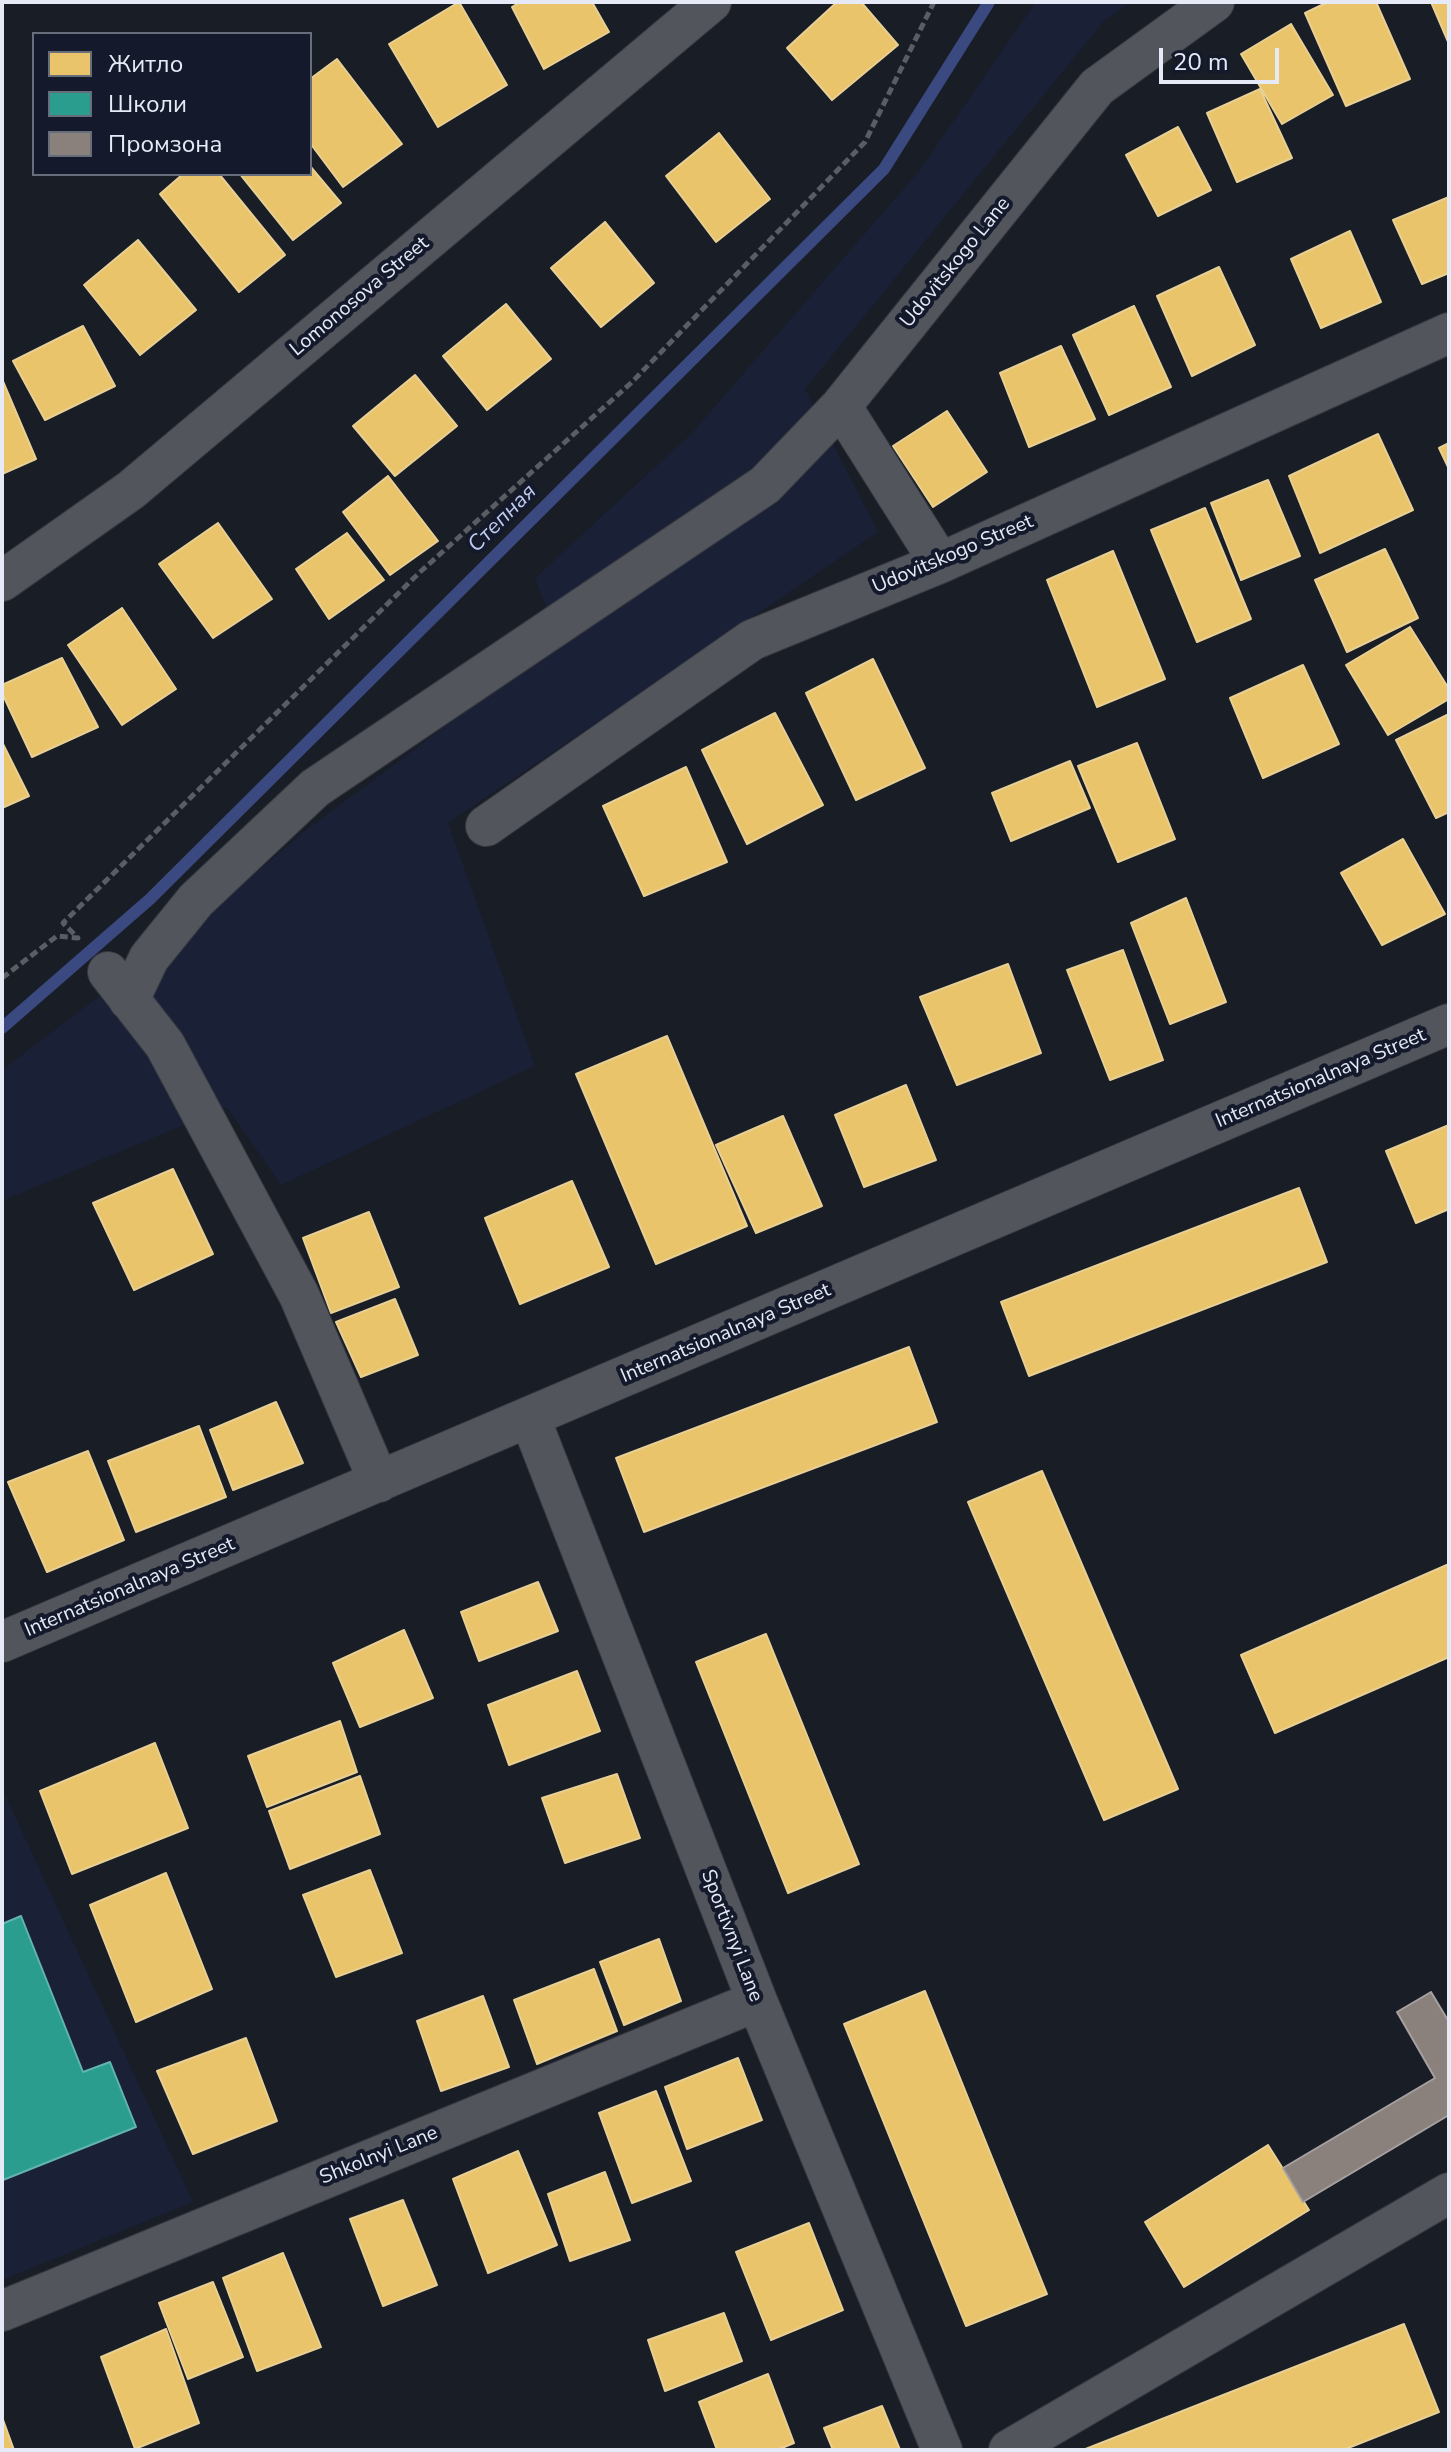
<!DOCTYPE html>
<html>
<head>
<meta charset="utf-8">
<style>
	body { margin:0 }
	#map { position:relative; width:1451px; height:2452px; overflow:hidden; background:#191d26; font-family:"Nunito Sans",sans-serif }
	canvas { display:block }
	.frame { position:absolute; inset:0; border:4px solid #e6eaf6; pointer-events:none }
	.legend { position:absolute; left:32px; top:32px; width:280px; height:144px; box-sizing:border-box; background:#141a2b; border:2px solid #686d7c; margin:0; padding:10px 14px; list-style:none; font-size:24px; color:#e6eaf6 }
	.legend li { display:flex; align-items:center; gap:16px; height:40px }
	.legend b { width:40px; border:2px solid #686d7c }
	.scale { position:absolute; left:1159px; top:48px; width:120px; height:36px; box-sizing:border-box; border:4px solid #e6eaf6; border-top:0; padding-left:10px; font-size:24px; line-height:28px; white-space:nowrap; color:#e6eaf6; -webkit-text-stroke:6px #141a2b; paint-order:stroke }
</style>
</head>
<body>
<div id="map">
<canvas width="1451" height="2452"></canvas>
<div class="frame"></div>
<ul class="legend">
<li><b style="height:22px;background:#e9c46a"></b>Житло</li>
<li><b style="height:22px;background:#2a9d8f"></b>Школи</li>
<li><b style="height:22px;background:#8a817c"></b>Промзона</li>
</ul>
<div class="scale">20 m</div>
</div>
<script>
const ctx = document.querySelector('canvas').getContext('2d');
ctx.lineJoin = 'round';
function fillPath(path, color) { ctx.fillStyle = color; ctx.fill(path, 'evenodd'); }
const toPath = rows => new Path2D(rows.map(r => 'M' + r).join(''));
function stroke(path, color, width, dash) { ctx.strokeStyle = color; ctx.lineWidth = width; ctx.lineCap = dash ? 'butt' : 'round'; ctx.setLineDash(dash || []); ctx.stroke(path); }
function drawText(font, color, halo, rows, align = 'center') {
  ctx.font = font + ' "Nunito Sans",sans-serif'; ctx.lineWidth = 8; ctx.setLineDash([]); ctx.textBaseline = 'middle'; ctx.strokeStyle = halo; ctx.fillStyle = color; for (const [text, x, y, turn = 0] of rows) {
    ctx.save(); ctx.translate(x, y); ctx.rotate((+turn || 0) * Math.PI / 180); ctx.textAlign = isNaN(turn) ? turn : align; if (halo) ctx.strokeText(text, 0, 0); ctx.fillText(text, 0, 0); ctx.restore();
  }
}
fillPath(toPath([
	[1036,2,1131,2,1103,22,805,389,878,532,448,823,535,1066,281,1185,227,1107,2,1201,2,1070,216,908,302,833,560,641,535,578,691,434,919,171],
	[2,1788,193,2202,2,2280]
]), '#1a2036');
const homes = toPath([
	[459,2,507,85,438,127,389,44,459,2],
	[520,2,592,2,609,32,544,69,512,7,520,2],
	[837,2,861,2,898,45,832,100,787,48,837,2],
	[1328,2,1376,2,1410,79,1346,106,1305,13,1328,2],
	[1431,2,1449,2,1449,44,1431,2],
	[1291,24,1333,95,1282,124,1241,54,1291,24],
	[337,59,402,144,343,187,310,143,310,79,337,59],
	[1260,89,1292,158,1237,182,1207,113,1260,89],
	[1178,127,1211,190,1158,216,1126,155,1178,127],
	[719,133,770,199,716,242,666,176,719,133],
	[310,166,341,203,293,240,240,174,310,174,310,166],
	[183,174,219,174,285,255,239,292,160,194,183,174],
	[1449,197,1449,273,1422,284,1393,220,1449,197],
	[605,222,654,283,601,327,551,268,605,222],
	[1350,231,1381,302,1321,328,1291,259,1350,231],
	[138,240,196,310,140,355,84,285,138,240],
	[1219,267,1255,345,1192,376,1157,296,1219,267],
	[506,304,551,359,487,410,443,356,506,304],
	[1134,306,1171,387,1109,415,1073,335,1134,306],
	[83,326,115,386,45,420,13,361,83,326],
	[1061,346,1095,419,1029,447,1000,373,1061,346],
	[415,375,457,426,395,476,353,426,415,375],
	[2,379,36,459,2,474,2,379],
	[947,411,987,472,933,507,893,446,947,411],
	[1378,434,1413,510,1320,553,1289,476,1378,434],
	[1449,443,1449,469,1439,448,1449,443],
	[388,476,438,541,390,575,343,512,388,476],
	[1268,480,1300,556,1241,580,1211,503,1268,480],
	[1205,508,1251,619,1197,642,1151,530,1205,508],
	[218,523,272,599,213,638,159,564,218,523],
	[347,533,384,580,329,619,296,569,347,533],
	[1385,549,1418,618,1347,652,1315,580,1385,549],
	[1113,551,1165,679,1097,707,1047,580,1113,551],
	[122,608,176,689,122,725,68,645,122,608],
	[1410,627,1449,689,1449,699,1388,735,1346,665,1410,627],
	[62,658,98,727,32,757,2,693,2,685,62,658],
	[873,659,925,768,856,800,806,693,873,659],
	[1303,665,1339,744,1263,778,1230,698,1303,665],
	[775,713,823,805,747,844,702,750,775,713],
	[1449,714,1449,812,1436,818,1396,740,1449,714],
	[2,742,29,796,2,808,2,742],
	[1137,743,1175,839,1118,862,1078,766,1137,743],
	[1070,761,1090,808,1011,841,992,793,1070,761],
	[686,767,727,862,644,896,603,806,686,767],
	[1403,839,1445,914,1382,945,1341,873,1403,839],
	[1186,898,1226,1002,1170,1024,1131,923,1186,898],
	[1123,950,1163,1060,1110,1080,1067,970,1123,950],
	[1008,964,1041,1053,957,1085,920,997,1008,964],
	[667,1036,747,1226,656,1264,576,1074,667,1036],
	[906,1085,936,1160,864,1187,835,1115,906,1085],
	[783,1116,822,1206,756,1233,716,1145,783,1116],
	[1449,1125,1449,1209,1416,1223,1386,1151,1449,1125],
	[173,1169,213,1254,134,1290,93,1203,173,1169],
	[572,1181,609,1267,520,1304,485,1218,572,1181],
	[1299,1188,1327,1262,1029,1376,1001,1302,1299,1188],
	[369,1212,399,1287,331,1313,303,1238,369,1212],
	[395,1299,418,1355,361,1377,336,1322,395,1299],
	[909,1347,937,1422,644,1532,616,1458,909,1347],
	[276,1402,303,1463,233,1490,210,1430,276,1402],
	[199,1426,226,1497,136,1532,108,1461,199,1426],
	[88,1451,124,1540,47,1572,8,1482,88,1451],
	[1042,1471,1178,1789,1104,1820,968,1502,1042,1471],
	[1449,1564,1449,1657,1275,1733,1241,1655,1449,1564],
	[538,1582,558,1631,479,1661,461,1612,538,1582],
	[404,1630,433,1698,360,1727,333,1663,404,1630],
	[766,1634,859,1864,788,1893,696,1662,766,1634],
	[577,1671,600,1731,509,1765,488,1705,577,1671],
	[340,1721,357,1772,267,1807,248,1756,340,1721],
	[155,1743,188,1828,72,1874,40,1791,155,1743],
	[617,1774,640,1838,565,1863,542,1798,617,1774],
	[360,1776,380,1834,290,1869,269,1811,360,1776],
	[370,1870,402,1953,336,1977,303,1895,370,1870],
	[166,1873,212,1989,136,2022,90,1905,166,1873],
	[659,1939,681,2001,624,2025,600,1962,659,1939],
	[594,1969,617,2031,537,2064,514,2000,594,1969],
	[925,1991,1047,2294,966,2326,844,2024,925,1991],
	[483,1996,509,2067,441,2091,417,2021,483,1996],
	[246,2038,277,2121,193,2154,157,2071,246,2038],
	[738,2058,762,2120,687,2149,665,2087,738,2058],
	[656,2091,691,2181,632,2203,599,2113,656,2091],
	[1268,2145,1309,2210,1184,2287,1145,2222,1268,2145],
	[518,2151,557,2245,488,2273,453,2179,518,2151],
	[605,2172,630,2240,570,2261,548,2194,605,2172],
	[403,2200,437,2285,383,2306,350,2219,403,2200],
	[809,2223,843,2310,771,2340,736,2252,809,2223],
	[283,2253,321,2347,257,2371,223,2278,283,2253],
	[213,2282,243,2357,188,2379,159,2303,213,2282],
	[724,2313,742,2361,665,2391,648,2340,724,2313],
	[1404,2324,1439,2412,1343,2450,1083,2450,1404,2324],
	[166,2329,199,2423,135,2449,101,2357,166,2329],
	[768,2374,794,2443,777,2450,717,2450,699,2402,768,2374],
	[882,2406,900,2450,833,2450,824,2428,882,2406],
	[2,2417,14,2450,2,2450,2,2417]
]);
fillPath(homes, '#e9c46a');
stroke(homes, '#e8cf94', 2);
const schools = toPath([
	[21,1916,83,2072,110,2062,136,2127,3,2180,2,1924,21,1916]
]);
fillPath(schools, '#2a9d8f');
stroke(schools, '#62b4ae', 2);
const industry = toPath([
	[1431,1992,1449,2022,1449,2115,1303,2202,1283,2168,1435,2078,1397,2012,1431,1992]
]);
fillPath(industry, '#8a817c');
stroke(industry, '#a6a0a1', 2);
stroke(toPath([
	[2,1028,150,899,884,169,989,2]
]), '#3a497f', 12);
const minor = toPath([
	[940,563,841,406,1097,87,1214,2],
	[2,581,131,490,711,2],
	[486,826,752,640,940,563,1449,333],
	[108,972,165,1045,299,1295,379,1482],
	[129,1000,149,958,196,900,315,788,765,485,841,406],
	[530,1418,757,2001,942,2450],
	[2,1642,1449,1024],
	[2,2311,757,2001],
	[1009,2450,1449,2193]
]);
stroke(minor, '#373941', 42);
stroke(toPath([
	[2,978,57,936,78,938,63,923,420,572,631,383,865,142,934,2]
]), '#5a5d63', 5, [8, 4]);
stroke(minor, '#52555c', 40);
drawText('20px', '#e6eaf6', '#141a2b', [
	["Udovitskogo Lane",956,263,-51],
	["Lomonosova Street",360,297,-40],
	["Udovitskogo Street",953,555,-23],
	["Internatsionalnaya Street",1321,1079,-23],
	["Internatsionalnaya Street",726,1334,-23],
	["Internatsionalnaya Street",130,1588,-23],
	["Sportivnyi Lane",731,1936,69],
	["Shkolnyi Lane",379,2156,-22]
]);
drawText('italic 22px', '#bfcbef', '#141a2b', [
	["Степная",503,519,-45]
]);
</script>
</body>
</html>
